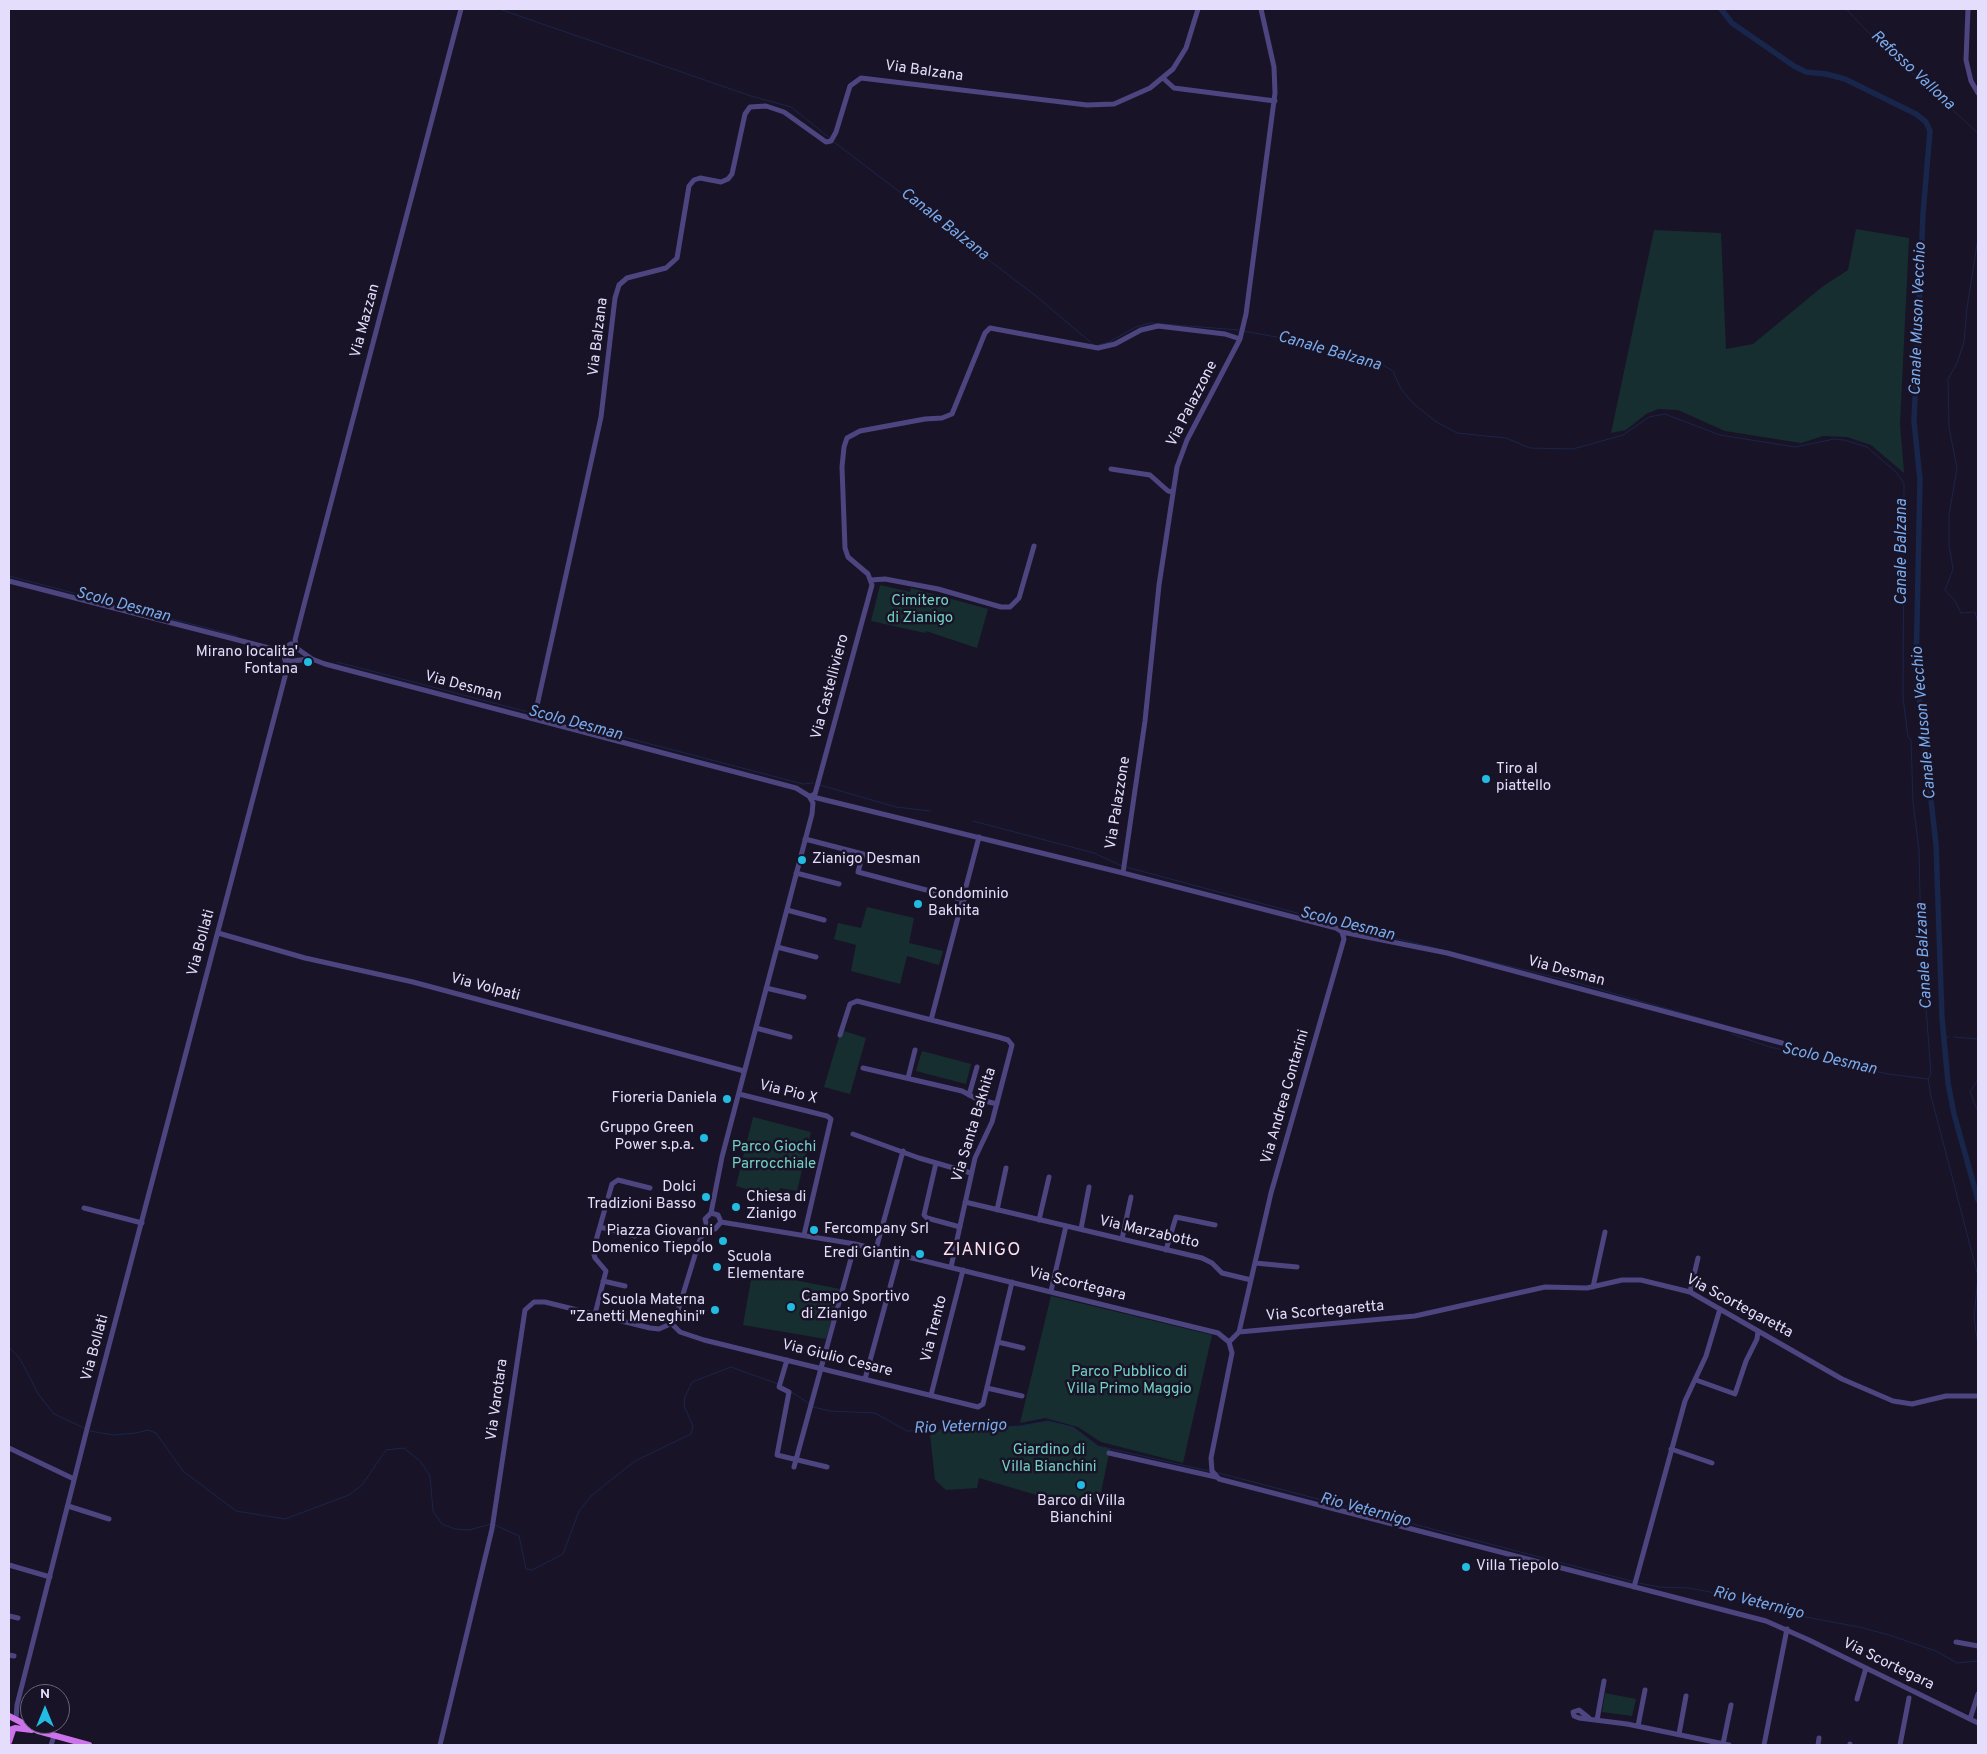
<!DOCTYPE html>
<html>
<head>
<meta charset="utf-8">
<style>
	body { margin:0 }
	#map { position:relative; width:1987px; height:1754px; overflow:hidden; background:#191327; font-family:Overpass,sans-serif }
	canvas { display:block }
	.frame { position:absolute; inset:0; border:10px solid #e4ddfb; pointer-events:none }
	.north { position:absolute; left:20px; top:1684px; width:50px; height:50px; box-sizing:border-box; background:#191327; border:1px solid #6a647c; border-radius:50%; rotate:0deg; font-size:14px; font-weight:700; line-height:20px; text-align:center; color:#e4ddfb }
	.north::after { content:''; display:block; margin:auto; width:18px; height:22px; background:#22bbe2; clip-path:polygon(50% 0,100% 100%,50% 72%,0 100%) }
</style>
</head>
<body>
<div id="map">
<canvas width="1987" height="1754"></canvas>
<div class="frame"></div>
<div class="north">N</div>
</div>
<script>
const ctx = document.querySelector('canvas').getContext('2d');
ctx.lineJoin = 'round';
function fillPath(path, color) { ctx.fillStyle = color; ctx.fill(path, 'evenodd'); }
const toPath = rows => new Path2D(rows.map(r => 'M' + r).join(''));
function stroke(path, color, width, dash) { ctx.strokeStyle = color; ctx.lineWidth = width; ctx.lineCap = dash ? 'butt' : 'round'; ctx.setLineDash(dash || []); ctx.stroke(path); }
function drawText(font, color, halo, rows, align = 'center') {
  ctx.font = font + ' Overpass,sans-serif'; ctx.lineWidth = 5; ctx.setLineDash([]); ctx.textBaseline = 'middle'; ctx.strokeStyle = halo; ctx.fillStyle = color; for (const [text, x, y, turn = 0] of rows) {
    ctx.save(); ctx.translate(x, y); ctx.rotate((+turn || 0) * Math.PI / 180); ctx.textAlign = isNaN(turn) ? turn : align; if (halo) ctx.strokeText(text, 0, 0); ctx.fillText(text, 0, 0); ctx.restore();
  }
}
fillPath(toPath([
	[1856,229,1909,238,1900,424,1904,473,1871,445,1847,437,1823,436,1801,443,1725,431,1678,410,1658,409,1646,414,1626,430,1611,433,1654,230,1721,233,1726,349,1753,344,1822,287,1848,270],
	[880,585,910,592,911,588,988,609,977,648,926,631,925,633,871,621],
	[867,907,914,918,909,943,943,951,939,965,907,956,900,984,851,971,856,945,834,939,838,923,861,928],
	[841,1030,866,1038,850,1094,824,1087],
	[922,1051,971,1064,966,1084,916,1071],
	[753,1117,811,1132,797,1191,780,1188,778,1194,759,1189,757,1192,736,1186],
	[752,1274,779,1277,840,1289,826,1339,743,1325],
	[1051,1296,1212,1335,1183,1463,1101,1442,1078,1427,1045,1418,1020,1423],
	[1048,1421,1073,1427,1098,1446,1110,1449,1099,1502,1040,1496,979,1478,977,1488,946,1490,935,1480,930,1435,943,1429,1020,1426],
	[1605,1693,1636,1699,1632,1716,1602,1712]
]), '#172e30');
stroke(toPath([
	[499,9,751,96,791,107,831,139],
	[1846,9,1871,35,1888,46,1912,73,1978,133],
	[834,142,1036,296,1095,346,1109,342,1136,327,1150,323,1239,330],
	[1978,238,1967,308,1964,342,1957,363,1948,379,1949,428,1957,468,1949,515,1949,545,1953,569,1945,590,1955,601,1961,613,1975,612,1978,623],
	[1243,331,1310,343,1383,365,1393,371,1401,389,1414,404,1435,421,1457,433,1506,438,1530,448,1573,449,1623,435,1649,417,1665,414,1720,435,1795,447,1834,439,1844,440,1867,447,1896,472,1904,483,1903,697,1908,737,1911,740,1913,802,1919,850,1921,941,1931,1074,1928,1079,1931,1096,1978,1276,1974,1318,1978,1345],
	[9,576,237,636],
	[337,662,532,713],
	[536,714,803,784,813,783],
	[820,785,896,807,930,811],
	[973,821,1094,853,1122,866],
	[1126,867,1349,927,1574,982,1724,1025],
	[1732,1034,1770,1047,1888,1074,1928,1079],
	[1943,1037,1948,1037],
	[1954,1037,1978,1039],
	[1978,1079,1970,1092,1978,1112],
	[9,1347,20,1359,39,1395,54,1414,86,1429],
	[782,1386,810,1404],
	[813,1407,830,1411,875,1413,907,1431,1020,1426,1048,1421,1073,1427,1098,1446,1209,1471],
	[90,1431,114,1435,136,1433,148,1430,156,1433,183,1471,236,1511,285,1519,349,1495,362,1485,386,1450,404,1448,420,1461,430,1476,433,1511,442,1524,455,1529,469,1530,491,1524],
	[1215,1472,1635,1582],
	[495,1525,519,1536,526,1569,532,1570,563,1554,579,1511,592,1495,635,1461,691,1434,693,1426,684,1406,685,1397,692,1382,731,1367,778,1384],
	[1639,1583,1659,1587,1688,1588,1721,1594,1795,1615,1859,1627,1889,1635,1936,1651,1957,1663,1978,1661]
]), '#18264b', 1);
stroke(toPath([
	[1721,9,1732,23,1794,66,1806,72,1826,74,1845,79,1916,114,1926,122,1930,131,1923,214,1914,421,1920,480,1916,670,1936,844,1942,1018,1948,1083,1954,1114,1978,1200]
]), '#18264b', 5.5);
stroke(toPath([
	[1968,9,1966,60,1971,81,1978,93],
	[1163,78,1174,88,1275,101],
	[1111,469,1150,475,1168,491,1173,492],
	[871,580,885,579,938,589,1001,607,1010,607,1019,598,1034,546],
	[9,581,273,649,284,656,287,669,88,1425,17,1705,16,1719],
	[290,646,295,647,312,659,325,664,796,788,809,796,813,803,812,814,722,1157,711,1213],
	[297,648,295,640,304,605,461,9],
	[273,649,286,647,291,644],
	[286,659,291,661,311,659],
	[534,719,601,417,615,298,619,285,627,278,666,268,677,258,689,186,694,180,700,178,721,182,728,179,732,174,745,114,750,107,766,106,784,112,826,142,831,141,836,132,850,86,861,78,1087,105,1114,104,1150,88,1173,69,1186,48,1198,9],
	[809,796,1123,873,1336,928,1342,932,1344,939,1271,1193,1239,1332,1229,1342],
	[810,796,815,794,872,585,868,574,848,557,845,548,842,467,844,447,847,438,860,431,925,419,942,418,952,414,985,333,990,328,1098,348,1115,344,1141,330,1158,326,1225,334,1240,339],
	[805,839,863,854,858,872,964,900],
	[796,873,839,884],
	[1123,873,1145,721,1159,585,1177,467,1187,440,1240,339,1246,314,1275,93,1274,67,1261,9],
	[787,910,824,920],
	[1342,932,1447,953,1782,1043],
	[218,933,305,958,413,982,744,1071],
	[777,947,816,957],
	[766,988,804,997],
	[931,1020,979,837],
	[756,1028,790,1037],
	[840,1035,850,1004,857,1001,998,1037,1008,1040,1012,1045,992,1122,975,1158,951,1267],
	[863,1068,962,1091,977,1099,997,1104],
	[908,1078,915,1050],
	[739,1094,827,1116,831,1119,804,1235],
	[969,1095,977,1067],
	[853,1134,919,1158,971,1173],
	[936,1163,924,1215,927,1218,960,1227],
	[965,1202,1202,1258,1212,1263,1222,1273,1251,1280],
	[84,1208,142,1223],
	[997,1210,1006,1168],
	[711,1213,705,1219,707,1227,715,1229,721,1222],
	[711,1213,718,1215,721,1222],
	[1039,1220,1049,1177],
	[721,1222,855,1244,1218,1333,1229,1342,1232,1353,1211,1458,1212,1471,1219,1479,1766,1621,1809,1640,1978,1723],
	[600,1227,635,1236],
	[1081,1229,1089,1187],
	[1122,1239,1131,1197],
	[876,1249,903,1151],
	[1166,1250,1176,1217,1215,1225],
	[1255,1263,1297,1267],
	[603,1281,625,1286],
	[1593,1287,1605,1232],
	[1051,1291,1066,1226],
	[1690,1292,1698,1258],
	[595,1314,606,1271,595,1258,593,1251,612,1184,618,1180,650,1188],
	[671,1323,680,1332,704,1340,978,1407,983,1404,1012,1282],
	[1239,1332,1415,1316,1545,1287,1587,1288,1622,1280,1641,1280,1690,1292,1842,1379,1893,1401,1912,1404,1946,1396,1978,1396],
	[998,1342,1023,1348],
	[787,1360,779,1387,789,1392,777,1455,827,1467],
	[865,1379,899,1254],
	[1696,1380,1735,1394,1746,1361,1757,1339,1758,1331],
	[987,1388,1022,1396],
	[931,1395,963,1270],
	[9,1448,74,1479],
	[1671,1449,1712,1463],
	[1109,1453,1216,1477],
	[794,1467,855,1244],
	[68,1506,109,1519],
	[9,1565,50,1577],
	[1634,1587,1685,1401,1706,1356,1720,1309],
	[9,1616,18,1618],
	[1956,1642,1978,1646],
	[9,1655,14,1656],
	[1857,1699,1866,1668],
	[1589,1718,1579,1710,1573,1712,1574,1716,1579,1718,1627,1724,1729,1745],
	[1970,1719,1978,1694],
	[1597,1720,1604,1681],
	[1638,1726,1645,1690],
	[1679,1734,1686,1696],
	[1723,1744,1731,1705],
	[51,1745,54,1736],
	[440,1745,492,1529,525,1310,534,1302,545,1302,650,1328,659,1329,668,1325,676,1317,699,1242,707,1227],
	[1764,1745,1787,1629],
	[1818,1745,1819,1738],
	[1850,1745,1850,1744],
	[1900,1745,1909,1698]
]), '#4d457f', 5);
stroke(toPath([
	[9,1716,38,1731,89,1745],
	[9,1730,15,1728,32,1730],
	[9,1742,13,1730]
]), '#cc73ec', 6);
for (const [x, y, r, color] of [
	[308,662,5,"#22bbe2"],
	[1486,779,5,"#22bbe2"],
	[802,860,5,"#22bbe2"],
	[918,904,5,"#22bbe2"],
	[727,1099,5,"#22bbe2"],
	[704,1138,5,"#22bbe2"],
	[706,1197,5,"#22bbe2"],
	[736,1207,5,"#22bbe2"],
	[814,1230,5,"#22bbe2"],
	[723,1241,5,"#22bbe2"],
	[920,1254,5,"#22bbe2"],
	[717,1267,5,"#22bbe2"],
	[791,1307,5,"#22bbe2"],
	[715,1310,5,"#22bbe2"],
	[1081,1485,5,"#22bbe2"],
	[1466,1567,5,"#22bbe2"]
]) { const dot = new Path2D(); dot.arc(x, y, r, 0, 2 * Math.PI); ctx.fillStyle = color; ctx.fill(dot); stroke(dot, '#191327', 2); }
drawText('15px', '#e4ddfb', '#191327', [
	["Via Balzana",924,72,8],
	["Via Mazzan",366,321,-75],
	["Via Balzana",599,337,-83],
	["Via Palazzone",1193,404,-63],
	["Via Desman",463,687,15],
	["Via Castelliviero",831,687,-75],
	["Via Palazzone",1119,803,-81],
	["Via Bollati",202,943,-75],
	["Via Desman",1566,972,15],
	["Via Volpati",485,988,15],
	["Via Pio X",788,1093,14],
	["Via Andrea Contarini",1286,1097,-74],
	["Via Santa Bakhita",975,1125,-73],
	["Via Marzabotto",1149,1233,13],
	["Via Scortegara",1077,1285,14],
	["Via Scortegaretta",1739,1307,28],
	["Via Scortegaretta",1325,1312,-5],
	["Via Trento",935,1329,-76],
	["Via Bollati",96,1348,-75],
	["Via Giulio Cesare",837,1359,14],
	["Via Varotara",498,1400,-82],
	["Via Scortegara",1888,1665,26]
]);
drawText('15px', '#72d2c4', '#191327', [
	["Cimitero",920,602],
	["di Zianigo",920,619],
	["Parco Giochi",774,1148],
	["Parrocchiale",774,1165],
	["Parco Pubblico di",1129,1373],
	["Villa Primo Maggio",1129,1390],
	["Giardino di",1049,1451],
	["Villa Bianchini",1049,1468]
]);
drawText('15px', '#e4ddfb', '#191327', [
	["Mirano localita'",298,653,"right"],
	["Fontana",298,670,"right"],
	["Tiro al",1496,770],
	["piattello",1496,787],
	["Zianigo Desman",812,860],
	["Condominio",928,895],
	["Bakhita",928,912],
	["Fioreria Daniela",717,1099,"right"],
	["Gruppo Green",694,1129,"right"],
	["Power s.p.a.",694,1146,"right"],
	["Dolci",696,1188,"right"],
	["Tradizioni Basso",696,1205,"right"],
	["Chiesa di",746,1198],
	["Zianigo",746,1215],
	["Fercompany Srl",824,1230],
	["Piazza Giovanni",713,1232,"right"],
	["Domenico Tiepolo",713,1249,"right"],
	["Eredi Giantin",910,1254,"right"],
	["Scuola",727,1258],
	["Elementare",727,1275],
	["Campo Sportivo",801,1298],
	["di Zianigo",801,1315],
	["Scuola Materna",705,1301,"right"],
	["\"Zanetti Meneghini\"",705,1318,"right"],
	["Barco di Villa",1081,1502,"center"],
	["Bianchini",1081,1519,"center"],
	["Villa Tiepolo",1476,1567]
], 'left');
drawText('italic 16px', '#79abed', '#191327', [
	["Refosso Vallona",1912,71,43],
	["Canale Balzana",944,225,38],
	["Canale Muson Vecchio",1919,319,-88],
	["Canale Balzana",1329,352,16],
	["Canale Balzana",1903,552,-90],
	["Scolo Desman",123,606,15],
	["Canale Muson Vecchio",1925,723,-95],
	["Scolo Desman",575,724,15],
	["Scolo Desman",1347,925,14],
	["Canale Balzana",1925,956,-93],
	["Scolo Desman",1829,1060,13],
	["Rio Veternigo",960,1428,-2],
	["Rio Veternigo",1365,1511,15],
	["Rio Veternigo",1758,1604,14]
]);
ctx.letterSpacing = '1px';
drawText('18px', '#fbdfee', '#191327', [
	["ZIANIGO",982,1251]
]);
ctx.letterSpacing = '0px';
</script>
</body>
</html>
